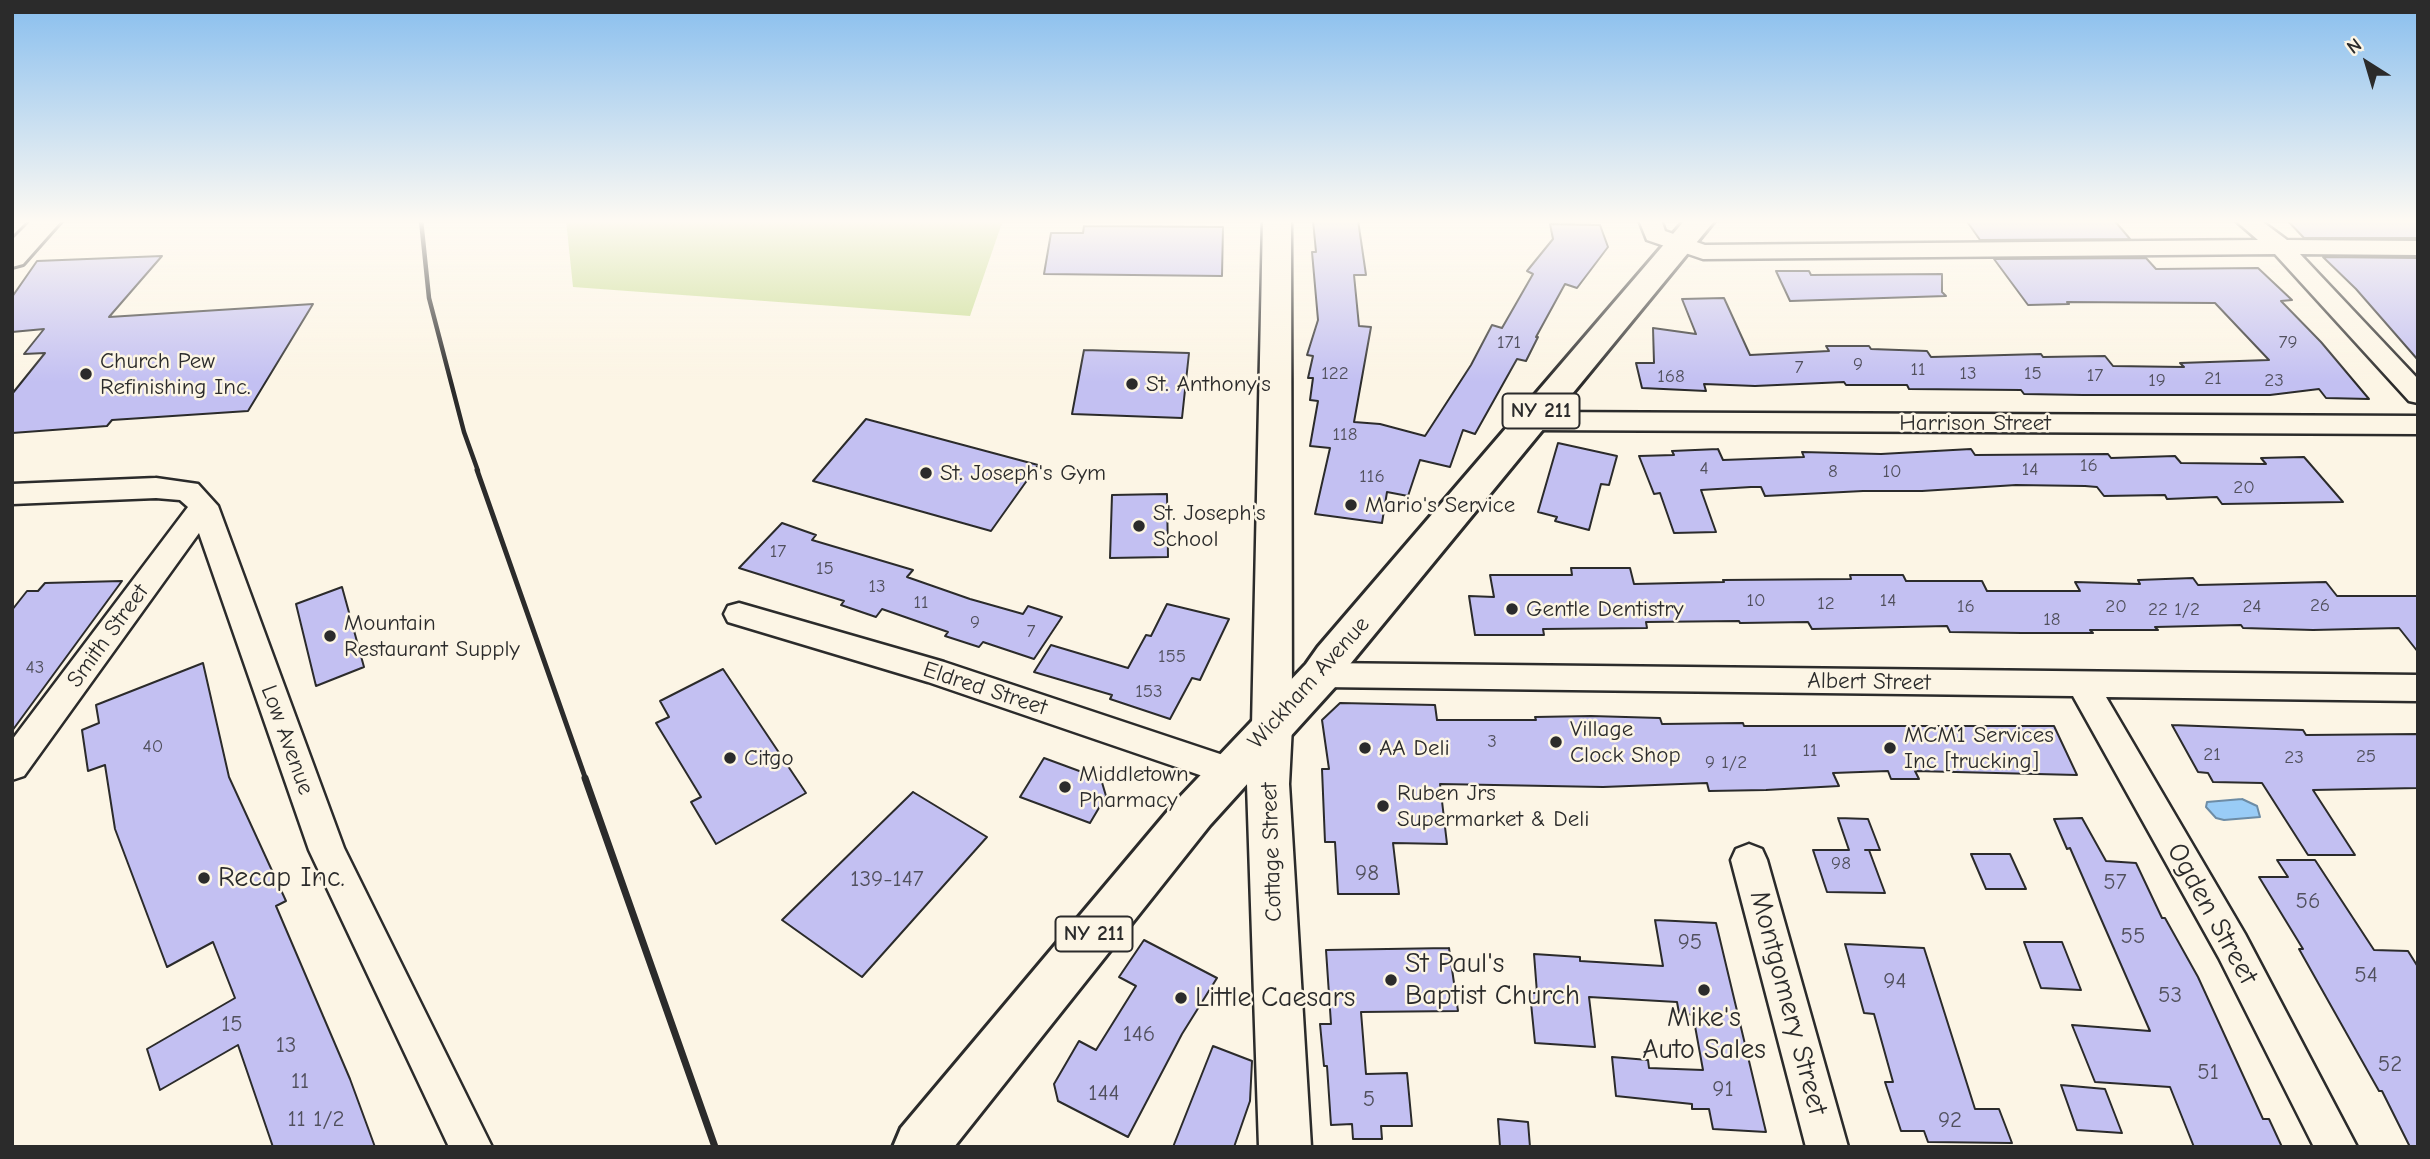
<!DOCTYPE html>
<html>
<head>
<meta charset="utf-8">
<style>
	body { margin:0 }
	#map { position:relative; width:2430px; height:1159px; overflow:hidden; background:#fcf5e5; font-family:"Comic Neue",sans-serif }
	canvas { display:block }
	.frame { position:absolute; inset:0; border:14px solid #2b2b2b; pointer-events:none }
	.north { position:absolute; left:2332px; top:28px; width:70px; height:70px; -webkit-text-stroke:5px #fcf5e5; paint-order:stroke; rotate:323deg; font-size:19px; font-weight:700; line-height:28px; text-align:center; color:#2b2b2b }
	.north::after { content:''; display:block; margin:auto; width:24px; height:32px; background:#2b2b2b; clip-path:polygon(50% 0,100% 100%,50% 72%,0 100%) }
</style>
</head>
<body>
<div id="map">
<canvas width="2430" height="1159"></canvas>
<div class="frame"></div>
<div class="north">N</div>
</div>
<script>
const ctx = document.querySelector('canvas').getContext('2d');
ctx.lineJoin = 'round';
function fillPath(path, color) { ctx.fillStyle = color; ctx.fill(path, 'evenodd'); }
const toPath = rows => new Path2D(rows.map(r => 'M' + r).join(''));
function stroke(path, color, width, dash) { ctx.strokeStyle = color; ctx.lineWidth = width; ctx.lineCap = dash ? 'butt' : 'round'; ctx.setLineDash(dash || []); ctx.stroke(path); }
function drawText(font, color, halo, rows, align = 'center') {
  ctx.font = font + ' "Comic Neue",sans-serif'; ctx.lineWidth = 5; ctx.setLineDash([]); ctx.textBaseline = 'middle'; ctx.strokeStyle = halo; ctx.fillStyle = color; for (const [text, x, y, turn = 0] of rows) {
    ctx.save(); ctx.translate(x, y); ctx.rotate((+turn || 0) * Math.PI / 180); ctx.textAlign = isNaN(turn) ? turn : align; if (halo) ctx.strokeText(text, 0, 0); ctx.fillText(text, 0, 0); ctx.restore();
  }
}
fillPath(toPath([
	[566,220,1003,220,970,316,573,287]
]), '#c9dd92');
const water = toPath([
	[2242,799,2257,806,2260,817,2224,820,2216,818,2206,807,2207,802,2242,799]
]);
fillPath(water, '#99ccf6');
stroke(water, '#6d8ca5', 2);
const building = toPath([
	[1313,220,1358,220,1366,275,1354,275,1359,326,1371,327,1354,422,1380,424,1425,436,1471,365,1492,325,1502,328,1533,274,1527,271,1553,239,1550,224,1600,225,1608,247,1577,288,1565,284,1536,337,1538,337,1526,361,1517,359,1475,434,1463,430,1450,467,1420,460,1408,496,1387,492,1382,523,1315,514,1330,448,1310,446,1318,401,1310,400,1313,378,1308,378,1313,356,1307,355,1318,320,1312,252,1316,252,1313,220],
	[1966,220,2114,220,2130,239,1980,240,1966,220],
	[2287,220,2418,220,2418,238,2304,238,2287,220],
	[1084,226,1223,227,1222,276,1044,274,1051,233,1083,233,1084,226],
	[162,256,109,317,313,304,248,411,112,420,107,426,12,433,12,394,45,353,24,354,44,329,12,332,12,297,37,261,162,256],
	[2323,257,2418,258,2418,360,2356,289,2323,257],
	[2146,258,2156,269,2258,268,2292,300,2281,301,2321,342,2369,399,2326,398,2319,389,2270,395,2083,395,2024,394,2021,390,1909,389,1907,385,1846,385,1844,382,1755,386,1704,384,1706,391,1642,388,1636,363,1654,363,1653,328,1696,334,1682,299,1724,298,1750,355,1829,351,1826,346,1869,346,1871,349,1927,351,1931,357,2041,354,2043,357,2105,356,2113,366,2184,367,2180,363,2269,360,2215,303,2067,302,2069,304,2028,305,1994,259,2146,258],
	[1776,271,1809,271,1811,275,1942,274,1942,292,1946,296,1790,301,1776,271],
	[1084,350,1189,353,1182,418,1072,414,1084,350],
	[866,419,1038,465,991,531,813,481,866,419],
	[1558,443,1617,456,1609,485,1601,484,1589,530,1555,521,1557,517,1538,512,1558,443],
	[1718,449,1723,460,1804,457,1802,452,1881,454,1971,449,1975,455,2108,454,2111,458,2175,456,2181,463,2266,464,2261,458,2304,457,2343,502,2222,504,2217,497,2167,499,2165,495,2104,496,2097,487,2085,486,2016,485,1922,491,1863,491,1765,496,1761,487,1751,487,1701,490,1716,532,1674,533,1660,493,1654,494,1639,456,1674,455,1672,451,1718,449],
	[1167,494,1168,557,1110,558,1112,495,1167,494],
	[782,523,816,535,812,540,913,570,907,577,970,599,1023,614,1028,606,1062,617,1034,659,983,642,979,647,945,636,948,632,882,609,876,617,841,605,844,601,739,568,782,523],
	[1571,568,1630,568,1634,584,1724,582,1723,580,1851,579,1850,575,1903,575,1906,581,1982,581,1987,591,2080,591,2075,582,2140,584,2138,580,2193,578,2198,585,2326,582,2337,596,2418,596,2418,652,2399,628,2313,630,2243,628,2241,625,2155,627,2158,630,2090,630,2093,633,2022,633,1950,632,1947,626,1812,629,1808,622,1740,623,1739,621,1646,622,1647,628,1543,629,1544,635,1475,635,1469,596,1494,597,1490,575,1572,575,1571,568],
	[122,581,12,731,12,610,27,591,38,591,45,583,122,581],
	[342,587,364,667,316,686,296,604,342,587],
	[1167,604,1229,619,1200,680,1192,678,1170,719,1110,699,1112,695,1034,672,1051,645,1128,668,1146,635,1151,636,1167,604],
	[203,663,229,777,286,901,276,906,350,1079,375,1147,273,1147,238,1045,160,1090,147,1049,235,998,213,942,167,967,115,829,105,765,88,771,82,730,99,723,96,705,203,663],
	[723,669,806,793,716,844,691,802,701,797,656,723,669,717,660,701,723,669],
	[1340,703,1435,705,1437,720,1536,720,1535,717,1591,716,1660,718,1662,724,1743,723,1744,726,2054,726,2077,775,1915,771,1919,779,1891,779,1888,771,1833,773,1839,786,1766,790,1709,791,1707,783,1603,787,1440,784,1447,844,1393,843,1399,894,1338,894,1335,842,1325,842,1322,769,1329,769,1322,720,1340,703],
	[2172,725,2303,730,2306,735,2418,734,2418,788,2313,790,2355,855,2308,855,2262,783,2213,782,2208,773,2198,772,2172,725],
	[1044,758,1101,779,1106,796,1090,823,1020,797,1044,758],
	[913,792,987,837,862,977,782,920,913,792],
	[1838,818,1868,819,1880,850,1865,850,1869,850,1885,893,1827,892,1813,850,1849,850,1838,818],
	[2082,818,2106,861,2136,863,2162,918,2165,918,2198,977,2263,1119,2269,1119,2282,1147,2194,1147,2170,1087,2095,1082,2072,1025,2150,1031,2070,848,2067,849,2054,819,2082,818],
	[1971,854,2010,854,2026,889,1986,889,1971,854],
	[2277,860,2315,860,2374,950,2408,951,2418,967,2418,1147,2410,1147,2382,1091,2379,1091,2299,949,2303,949,2259,877,2288,877,2277,860],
	[1655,920,1716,923,1766,1132,1713,1129,1709,1109,1692,1109,1692,1104,1616,1096,1612,1057,1648,1060,1649,1068,1703,1070,1693,1015,1679,1013,1677,1002,1589,997,1595,1047,1535,1043,1530,993,1537,993,1534,954,1580,957,1580,961,1663,966,1655,920],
	[1144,940,1217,978,1182,1034,1128,1137,1058,1101,1054,1084,1079,1041,1096,1050,1136,986,1119,977,1144,940],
	[2024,942,2062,942,2081,990,2041,988,2024,942],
	[1845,944,1924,948,1975,1109,1999,1109,2012,1143,1928,1142,1924,1131,1901,1131,1885,1082,1893,1082,1874,1014,1864,1013,1845,944],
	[1449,948,1458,1011,1361,1012,1366,1074,1407,1073,1412,1126,1381,1126,1382,1139,1353,1139,1352,1124,1331,1125,1327,1066,1324,1066,1320,1024,1331,1024,1326,950,1449,948],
	[1213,1046,1252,1061,1250,1101,1234,1147,1173,1147,1213,1046],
	[2061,1085,2105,1089,2122,1133,2077,1130,2061,1085],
	[1498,1119,1528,1122,1530,1147,1500,1147,1498,1119]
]);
fillPath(building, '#c3c0f2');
stroke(building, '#2b2b2b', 2);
const minor = toPath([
	[1639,220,1661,220,1665,231,1705,245,2258,240,2235,220,2260,220,2287,240,2418,241,2418,255,2300,254,2418,379,2418,403,2409,401,2275,254,1703,259,1647,240,1639,220],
	[1533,412,2418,416,2418,434,1533,430,1524,427,1520,421,1524,415,1533,412],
	[156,478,198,484,218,506,344,848,492,1147,449,1147,309,850,199,533,24,776,12,780,12,740,188,507,180,500,156,498,12,504,12,484,156,478],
	[739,603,944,662,1241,761,1246,771,1241,781,1229,785,928,682,728,622,724,614,728,606,739,603],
	[1321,663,2418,675,2418,701,2106,697,2245,934,2357,1147,2314,1147,2219,958,2073,696,1321,687,1310,684,1305,675,1310,666,1321,663],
	[1749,844,1762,849,1767,860,1848,1147,1806,1147,1731,860,1736,849,1749,844]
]);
const tertiary = toPath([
	[1263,220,1291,220,1292,726,1289,784,1311,1147,1259,1147,1247,784,1252,726,1263,220]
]);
const primary = toPath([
	[32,220,62,220,23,264,12,267,12,240,32,220],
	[1685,220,1715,220,1346,669,1336,686,1210,825,954,1147,893,1147,901,1128,1178,799,1306,664,1318,647,1685,220]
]);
stroke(minor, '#2b2b2b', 5);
stroke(tertiary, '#2b2b2b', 5);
stroke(primary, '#2b2b2b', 6);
fillPath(minor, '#fcf5e5');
fillPath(tertiary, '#fcf5e5');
fillPath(primary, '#fcf5e5');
stroke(toPath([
	[421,220,429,298,464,432,478,471]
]), '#2b2b2b', 4.5);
stroke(toPath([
	[477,470,586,780]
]), '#2b2b2b', 5);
stroke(toPath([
	[585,778,715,1147]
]), '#2b2b2b', 7);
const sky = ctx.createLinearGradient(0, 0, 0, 382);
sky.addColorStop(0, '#88beee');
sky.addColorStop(0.58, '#fefaf3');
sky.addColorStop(1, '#fefaf300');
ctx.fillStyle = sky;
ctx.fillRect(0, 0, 2430, 382);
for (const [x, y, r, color] of [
	[86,374,7,"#2b2b2b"],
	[1132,384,7,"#2b2b2b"],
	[926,473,7,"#2b2b2b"],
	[1351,505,7,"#2b2b2b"],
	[1139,526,7,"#2b2b2b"],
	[1512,609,7,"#2b2b2b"],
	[330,636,7,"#2b2b2b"],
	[1556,742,7,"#2b2b2b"],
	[1365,748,7,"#2b2b2b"],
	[1890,748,7,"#2b2b2b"],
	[730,758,7,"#2b2b2b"],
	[1065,787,7,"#2b2b2b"],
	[1383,806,7,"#2b2b2b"],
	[204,878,7,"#2b2b2b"],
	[1391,980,7,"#2b2b2b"],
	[1704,990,7,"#2b2b2b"],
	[1181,998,7,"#2b2b2b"]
]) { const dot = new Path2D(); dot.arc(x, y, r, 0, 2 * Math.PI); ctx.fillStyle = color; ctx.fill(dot); stroke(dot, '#fcf5e5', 2.5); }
drawText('19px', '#51505d', null, [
	["171",1509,343],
	["79",2288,343],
	["9",1858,365],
	["7",1799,368],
	["11",1918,370],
	["122",1335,374],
	["13",1968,374],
	["15",2033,374],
	["17",2095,376],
	["168",1671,377],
	["21",2213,379],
	["19",2157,381],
	["23",2274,381],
	["118",1345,435],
	["16",2089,466],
	["4",1704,469],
	["14",2030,470],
	["8",1833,472],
	["10",1892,472],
	["116",1372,477],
	["20",2244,488],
	["17",778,552],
	["15",825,569],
	["13",877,587],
	["10",1756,601],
	["14",1888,601],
	["11",921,603],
	["12",1826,604],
	["26",2320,606],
	["16",1966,607],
	["20",2116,607],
	["24",2252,607],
	["22 1/2",2174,610],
	["18",2052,620],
	["9",975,623],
	["7",1031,632],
	["155",1172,657],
	["43",35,668],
	["153",1149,692],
	["3",1492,742],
	["40",153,747],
	["11",1810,751],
	["21",2212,755],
	["25",2366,757],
	["23",2294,758],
	["9 1/2",1726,763],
	["98",1841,864]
]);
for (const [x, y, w] of [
	[1541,411,77],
	[1094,934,77]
]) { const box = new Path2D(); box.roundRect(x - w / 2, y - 17.5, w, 35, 5); ctx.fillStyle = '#fcf5e5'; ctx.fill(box); stroke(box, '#2b2b2b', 2); }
drawText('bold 21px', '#2b2b2b', null, [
	["NY 211",1541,411],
	["NY 211",1094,934]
]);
drawText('23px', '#2b2b2b', '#fcf5e5', [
	["Church Pew",100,361],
	["Refinishing Inc.",100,387],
	["St. Anthony's",1146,384],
	["St. Joseph's Gym",940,473],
	["Mario's Service",1365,505],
	["St. Joseph's",1153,513],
	["School",1153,539],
	["Gentle Dentistry",1526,609],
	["Mountain",344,623],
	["Restaurant Supply",344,649],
	["Village",1570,729],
	["Clock Shop",1570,755],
	["MCM1 Services",1904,735],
	["Inc [trucking]",1904,761],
	["AA Deli",1379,748],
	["Citgo",744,758],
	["Middletown",1079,774],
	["Pharmacy",1079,800],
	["Ruben Jrs",1397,793],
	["Supermarket & Deli",1397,819]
], 'left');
drawText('23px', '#2b2b2b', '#fcf5e5', [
	["Harrison Street",1975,423],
	["Smith Street",108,636,-54],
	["Albert Street",1869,682,1],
	["Wickham Avenue",1309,683,-48],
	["Eldred Street",985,689,18],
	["Low Avenue",287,740,70],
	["Cottage Street",1272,852,-92]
]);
drawText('23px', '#51505d', null, [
	["98",1367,873],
	["139-147",887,879],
	["57",2115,882],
	["56",2308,901],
	["55",2133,936],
	["95",1690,942],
	["54",2366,975],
	["94",1895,981],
	["53",2170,995],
	["15",232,1024],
	["146",1139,1034],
	["13",286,1045],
	["52",2390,1064],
	["51",2208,1072],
	["11",300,1081],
	["91",1723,1089],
	["144",1104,1093],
	["5",1369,1099],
	["11 1/2",316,1119],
	["92",1950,1120]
]);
drawText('28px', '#2b2b2b', '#fcf5e5', [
	["Recap Inc.",218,878],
	["St Paul's",1405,964],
	["Baptist Church",1405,996],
	["Little Caesars",1195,998],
	["Mike's",1704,1018,"center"],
	["Auto Sales",1704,1050,"center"]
], 'left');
drawText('28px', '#2b2b2b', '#fcf5e5', [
	["Ogden Street",2212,914,61],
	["Montgomery Street",1788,1003,75]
]);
</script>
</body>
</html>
